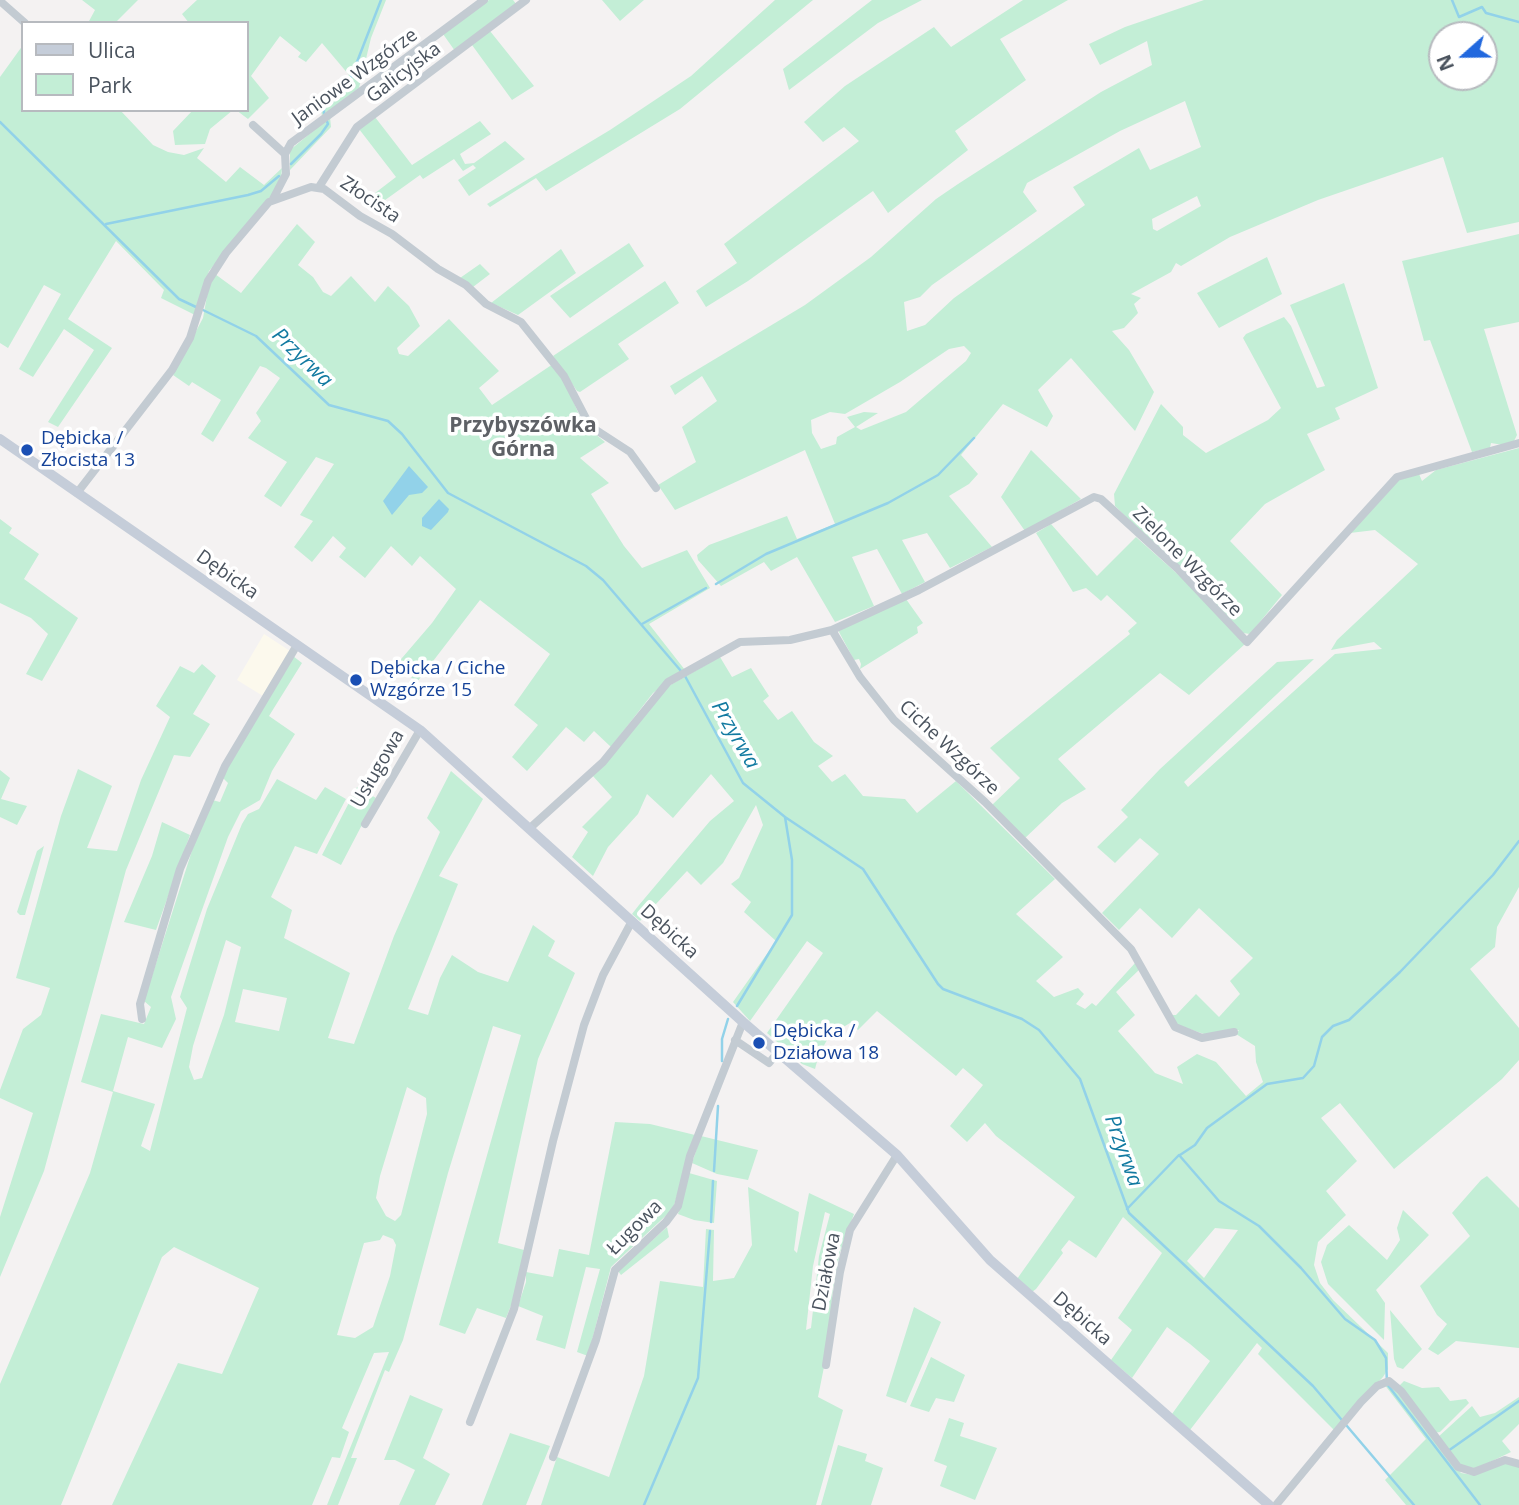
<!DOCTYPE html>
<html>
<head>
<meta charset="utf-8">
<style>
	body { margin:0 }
	#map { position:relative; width:1519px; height:1505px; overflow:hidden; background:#f4f2f2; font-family:"Open Sans",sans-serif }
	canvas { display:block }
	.legend { position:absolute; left:21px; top:21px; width:228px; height:91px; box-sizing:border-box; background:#fff; border:2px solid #b7babf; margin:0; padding:9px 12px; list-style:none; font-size:21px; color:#4a535e }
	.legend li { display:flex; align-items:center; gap:14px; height:35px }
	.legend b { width:35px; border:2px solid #b7babf }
	.north { position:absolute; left:1428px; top:21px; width:70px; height:70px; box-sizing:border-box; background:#fff; border:2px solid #b7babf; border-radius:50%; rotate:249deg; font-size:19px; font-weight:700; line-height:28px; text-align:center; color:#4a535e }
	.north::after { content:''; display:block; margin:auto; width:24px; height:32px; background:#2168de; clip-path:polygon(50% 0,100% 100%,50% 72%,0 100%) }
</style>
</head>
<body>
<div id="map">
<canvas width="1519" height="1505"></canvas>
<ul class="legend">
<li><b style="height:9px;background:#c5cdd9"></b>Ulica</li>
<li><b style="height:19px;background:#c3eed6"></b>Park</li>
</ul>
<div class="north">N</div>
</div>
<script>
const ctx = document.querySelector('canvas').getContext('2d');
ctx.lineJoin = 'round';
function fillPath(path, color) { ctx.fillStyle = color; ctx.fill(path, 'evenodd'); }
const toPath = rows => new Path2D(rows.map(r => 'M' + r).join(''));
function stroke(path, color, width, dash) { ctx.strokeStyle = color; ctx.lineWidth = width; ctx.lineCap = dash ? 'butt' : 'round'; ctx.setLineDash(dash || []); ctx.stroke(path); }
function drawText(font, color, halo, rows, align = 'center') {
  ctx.font = font + ' "Open Sans",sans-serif'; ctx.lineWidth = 7; ctx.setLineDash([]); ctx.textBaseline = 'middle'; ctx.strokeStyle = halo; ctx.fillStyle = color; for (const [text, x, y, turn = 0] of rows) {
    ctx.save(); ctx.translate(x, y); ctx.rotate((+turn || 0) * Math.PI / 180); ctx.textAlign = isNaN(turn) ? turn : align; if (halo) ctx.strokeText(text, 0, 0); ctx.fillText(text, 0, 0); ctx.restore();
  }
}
fillPath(toPath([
	[264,634,290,651,263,696,237,680]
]), '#fcf9ed');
fillPath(toPath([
	[82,0,138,0,115,23,88,23,95,10],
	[197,0,386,0,371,38,359,88,322,116,321,109,328,98,349,75,322,43,306,62,298,57,301,53,280,36,251,76,269,98,248,119,236,110,247,110,247,23,189,23,182,14],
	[489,0,513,0,517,5,455,51,443,34],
	[602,0,644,0,620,21],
	[775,0,813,0,680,109,546,191,536,178,490,207,487,204,610,130,691,76],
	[872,0,922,0,878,23,789,90,783,69],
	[1023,0,1068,0,1000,39,1026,80,955,131,968,150,888,213,873,191,748,281,706,307,696,291,737,263,724,244,859,141,844,127,823,142,804,122,845,86,934,27,951,47],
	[1204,0,1519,0,1519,222,1467,233,1443,157,1318,200,1230,237,1181,266,1176,263,1171,272,1131,294,1141,298,1134,304,1138,313,1124,328,1112,331,1129,350,1154,392,1135,431,1071,358,1038,390,1053,416,1047,427,1003,404,961,455,978,474,969,484,949,496,992,547,950,568,927,533,902,540,925,582,902,594,877,549,852,557,874,606,835,622,797,557,771,571,764,562,721,586,698,560,697,555,709,545,787,516,797,539,835,524,805,450,675,510,658,485,696,462,682,427,717,401,702,376,675,395,670,386,805,305,871,257,936,199,958,184,1101,92,1152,65,1147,41,1100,65,1089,44,1125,27],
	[1442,35,1484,35,1484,77,1442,77],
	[1185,101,1201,147,1150,170,1139,148,1073,187,1085,205,954,298,925,325,907,331,904,302,920,297,932,285,1037,211,1023,192,1027,183,1120,131],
	[1197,196,1201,206,1157,231,1153,229,1152,219],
	[964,346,971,353,966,361,906,412,861,430,856,427,878,413,864,412,847,417,855,427,837,437,836,444,821,449,812,433,811,420,830,412,845,414,900,382,949,349],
	[490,31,534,86,512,100,472,45],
	[23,45,23,110,120,110,153,145,168,152,184,155,204,148,197,158,226,182,240,167,264,185,282,168,281,179,271,196,209,271,195,315,161,298,164,290,116,241,68,319,112,348,58,427,48,422,94,350,64,329,33,377,19,369,61,294,44,285,8,348,0,343,0,77],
	[193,110,233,110,210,129,205,144,175,145,173,131],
	[330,117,331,127,290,170,290,150],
	[375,117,412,165,480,121,491,134,460,154,465,164,474,163,505,141,525,159,469,196,458,180,476,168,473,165,463,171,454,159,423,179,420,175,374,208,366,200,396,177,359,129],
	[297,224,315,242,298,265,313,277,323,292,331,296,351,276,375,302,388,286,409,306,420,326,397,348,399,354,408,356,449,319,499,371,479,388,492,405,553,364,569,391,583,424,605,442,580,458,609,483,591,494,624,546,642,568,687,550,710,588,649,624,685,670,653,693,611,747,594,731,584,742,566,727,527,771,512,757,538,725,514,705,550,654,480,600,417,682,396,665,432,623,456,589,420,556,412,566,391,546,365,578,339,557,346,548,333,536,312,562,294,547,313,521,300,515,334,464,316,457,281,507,264,496,287,462,248,438,261,421,256,413,280,378,266,368,260,366,213,442,201,434,221,400,192,382,189,386,173,375,203,318,209,285,215,274,241,293],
	[1519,234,1519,322,1484,329,1517,435,1514,441,1503,445,1491,443,1490,448,1472,452,1430,340,1424,341,1402,261],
	[629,243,644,266,570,318,550,296],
	[561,249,576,273,518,315,491,303],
	[1267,257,1282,294,1219,328,1197,293],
	[480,264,490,274,473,287,460,278],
	[665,281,679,303,618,344,629,359,580,392,577,391,553,356],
	[1344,283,1378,388,1335,408,1340,419,1307,434,1325,470,1265,504,1230,541,1282,595,1250,634,1243,633,1115,506,1114,494,1161,404,1183,427,1183,435,1206,453,1268,420,1281,408,1243,338,1246,334,1284,317,1291,326,1317,388,1325,386,1290,305],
	[1519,448,1519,887,1497,927,1495,947,1470,969,1519,1028,1519,1060,1502,1079,1394,1169,1340,1103,1321,1118,1357,1161,1326,1191,1346,1215,1318,1242,1314,1265,1320,1283,1333,1300,1388,1353,1388,1369,1383,1377,1334,1430,1258,1354,1262,1348,1257,1343,1190,1430,1172,1414,1210,1361,1190,1344,1167,1327,1132,1378,1111,1360,1132,1330,1118,1318,1162,1253,1123,1217,1096,1258,1069,1240,1061,1250,1063,1253,1036,1289,1032,1292,1017,1279,1075,1197,996,1136,985,1123,967,1142,950,1126,983,1085,963,1068,956,1076,877,1011,858,1030,850,1023,830,1035,819,1054,815,1069,802,1064,767,1033,823,953,807,941,750,1021,733,1002,776,941,744,912,751,902,731,884,739,878,763,825,756,805,723,863,701,885,687,871,640,921,632,914,639,905,710,821,734,801,711,774,673,818,647,794,638,814,608,847,593,876,572,857,588,832,582,827,612,797,592,775,665,688,720,657,732,677,751,668,769,696,763,701,778,720,792,711,814,742,833,756,818,766,832,782,845,774,863,796,905,799,917,813,956,781,1055,879,1016,914,1063,957,1036,981,1054,997,1078,988,1084,994,1076,1004,1085,1009,1092,1003,1096,1006,1136,962,1140,969,1116,992,1135,1015,1118,1031,1155,1073,1183,1084,1177,1067,1197,1054,1216,1062,1246,1096,1263,1082,1256,1062,1255,1046,1236,1034,1239,1030,1207,1035,1174,1024,1171,1015,1176,1015,1196,994,1219,1017,1240,994,1230,981,1253,958,1199,908,1172,938,1140,908,1119,930,1102,913,1159,854,1140,838,1115,863,1097,847,1128,817,1121,810,1160,769,1277,662,1314,659,1184,782,1188,787,1335,654,1382,649,1374,642,1331,650,1337,640,1418,564,1375,530,1350,533,1398,480,1419,474,1422,481,1436,470],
	[1215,1228,1238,1230,1204,1278,1187,1261],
	[1031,450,1081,499,1025,531,1001,497],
	[0,519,12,528,9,533,39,554,24,579,78,618,42,681,26,674,48,634,31,618,0,603],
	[1051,524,1097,576,1136,537,1182,578,1245,644,1189,695,1160,673,1058,759,1086,789,1062,803,1024,839,992,805,1020,778,990,748,1130,634,1128,631,1137,623,1107,595,1101,601,1086,588,1073,592,1036,533],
	[906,599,923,623,917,627,918,633,860,669,861,664,859,659,854,660,839,632,840,627],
	[293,656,302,663,269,716,295,734,272,771,260,800,241,811,228,837,171,997,176,1019,162,1048,128,1037,113,1091,155,1104,141,1146,150,1151,187,1008,180,997,207,909,242,824,248,814,259,809,277,779,316,800,325,787,346,799,317,854,295,846,271,897,292,910,284,938,350,973,328,1038,354,1044,394,936,440,832,427,818,451,771,483,799,439,876,458,884,408,1009,428,1015,440,978,452,955,478,972,508,982,533,925,555,941,548,956,575,973,538,1059,498,1243,524,1250,516,1293,506,1318,477,1308,465,1334,439,1325,521,1035,493,1026,448,1173,403,1340,389,1372,385,1370,351,1458,357,1458,338,1505,327,1505,389,1352,374,1353,342,1428,349,1432,340,1458,332,1457,312,1505,112,1505,178,1363,222,1374,259,1288,174,1247,162,1257,61,1505,0,1505,0,1384,90,1173,113,1092,81,1082,101,1014,144,1024,151,1007,144,1001,196,838,212,800,220,802,228,783,222,777],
	[226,940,241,947,224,1015,202,1078,194,1080,189,1067,193,1046],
	[243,989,287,998,279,1031,235,1022],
	[407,1087,426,1098,427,1114,401,1215,395,1221,386,1216,376,1198,380,1176],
	[383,1235,393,1239,396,1245,390,1276,373,1327,355,1338,337,1335,364,1243,380,1240],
	[202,664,216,676,193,714,210,724,190,757,174,755,126,870,44,1171,0,1277,0,1217,33,1113,0,1098,0,1090,23,1029,41,1015,50,988,16,978,61,816,78,769,112,786,87,848,117,851,141,780,170,717,156,706,180,666,194,673],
	[0,770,10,778,1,799,27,806,17,825,0,817],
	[357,787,376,798,341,865,322,855],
	[162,822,190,835,156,930,124,922,152,856],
	[44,846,25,915,20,915,17,912,37,851],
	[615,1122,650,1124,695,1135,673,1209,611,1267,588,1356,577,1352,600,1269,586,1267,565,1349,536,1340,543,1316,518,1306,526,1282,526,1272,553,1277,559,1249,589,1255],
	[701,1136,758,1150,748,1180,717,1174,692,1163],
	[689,1173,717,1181,714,1223,694,1220,678,1214],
	[1487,1176,1519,1208,1519,1348,1456,1341,1438,1355,1428,1349,1447,1324,1437,1315,1420,1286,1470,1236,1452,1213,1481,1180],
	[748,1187,799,1212,794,1250,797,1253,809,1193,854,1214,840,1252,833,1289,827,1352,818,1397,843,1410,816,1505,541,1505,557,1457,609,1477,644,1376,660,1281,703,1287,706,1229,714,1230,713,1281,734,1278,752,1245],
	[825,1212,830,1214,819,1256,811,1328,806,1330,813,1266],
	[1403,1210,1429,1235,1376,1290,1385,1303,1384,1340,1328,1284,1321,1262,1327,1245,1349,1225,1387,1260,1400,1240,1397,1228],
	[667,1227,669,1237,621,1275,618,1271],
	[914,1307,941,1322,906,1403,886,1396],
	[1390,1310,1422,1349,1403,1369,1397,1367,1394,1359],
	[931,1357,965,1375,954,1402,936,1398,929,1412,910,1406],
	[1404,1381,1422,1388,1439,1387,1450,1401,1466,1399,1469,1403,1440,1432,1433,1433,1399,1386],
	[1384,1384,1392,1385,1461,1473,1473,1475,1503,1462,1519,1467,1519,1505,1406,1505,1385,1480,1426,1439],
	[410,1395,443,1409,423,1458,450,1474,435,1505,399,1505,415,1470,395,1460,384,1460],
	[1519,1397,1519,1424,1502,1441,1511,1452,1488,1463,1475,1468,1463,1467,1448,1453,1437,1438,1472,1406,1480,1417,1495,1413],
	[949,1418,964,1423,960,1436,997,1448,975,1500,940,1486,947,1466,934,1461],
	[510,1433,550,1446,526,1505,482,1505],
	[838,1445,867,1454,865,1461,883,1468,871,1505,821,1505]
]), '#c3eed6');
fillPath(toPath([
	[409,466,428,487,422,493,409,495,392,515,383,501],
	[439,499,449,509,448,512,431,530,422,526,422,518]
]), '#92d2e9');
stroke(toPath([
	[1452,0,1459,17,1482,7,1486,13,1519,22],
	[324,113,324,108,350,80,381,0],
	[0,122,179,299,196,307],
	[291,164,321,134,328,124,326,119],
	[106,224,248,195,261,191,279,176],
	[203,310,256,336,329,405,388,421,402,434,448,493,586,566,603,580,681,671],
	[716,584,766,554,888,503,938,475,974,438],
	[642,624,706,588],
	[685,676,743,783,785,817,863,869,938,984,943,989,1022,1019,1039,1030,1080,1079,1129,1213,1313,1386,1414,1505],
	[737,1006,792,915,792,860,785,817],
	[722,1061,722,1039,728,1019],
	[1180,1155,1195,1145,1207,1128,1267,1084,1303,1078,1314,1066,1322,1037,1333,1026,1349,1020,1400,972,1493,875,1519,841],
	[714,1171,718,1106],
	[1127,1209,1179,1155,1219,1201,1259,1226,1301,1268,1345,1319,1375,1340,1386,1358,1387,1384,1480,1505],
	[711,1222,713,1181],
	[1448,1451,1519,1401],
	[644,1505,698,1378,710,1231]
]), '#92d2e9', 2.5);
stroke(toPath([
	[0,1,25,23],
	[253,125,285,154],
	[319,187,357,127,526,0],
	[273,199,286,174,285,154,291,143,484,0],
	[77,493,172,370,190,338,208,281,226,253,269,202,311,187,324,189,360,216,392,234,438,269,466,285,486,304,521,322,564,376,590,426,630,452,656,488],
	[832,630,919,590,1094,497,1101,499,1178,569,1247,642,1397,477,1519,443],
	[365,824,420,730],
	[530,828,603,762,668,682,740,642,790,640,832,630,860,677,894,720,985,802,1131,949,1175,1027,1202,1038,1234,1032],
	[142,1019,140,1004,180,869,225,766,297,645],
	[735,1040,769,1063,778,1052],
	[826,1365,840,1272,850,1230,897,1155],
	[470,1422,514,1309,553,1141,584,1025,603,975,632,921],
	[553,1457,596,1340,615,1270,666,1222,678,1206,690,1156,743,1022],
	[1276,1505,1361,1402,1377,1386,1389,1381,1401,1391,1458,1467,1474,1472,1505,1460,1519,1464]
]), '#c3cbd2', 8);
stroke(toPath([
	[0,439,420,730,743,1022,897,1155,990,1260,1269,1505]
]), '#c5cdd9', 10);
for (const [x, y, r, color] of [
	[27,450,7,"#1a4fb4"],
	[356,680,7,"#1a4fb4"],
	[759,1043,7,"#1a4fb4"]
]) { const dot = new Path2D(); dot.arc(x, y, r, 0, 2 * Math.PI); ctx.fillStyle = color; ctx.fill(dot); stroke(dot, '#fff', 2.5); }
drawText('19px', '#4a535e', '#fff', [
	["Galicyjska",404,73,-37],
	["Janiowe Wzgórze",355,77,-36],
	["Złocista",370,200,34],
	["Zielone Wzgórze",1187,562,45],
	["Dębicka",227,575,35],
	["Ciche Wzgórze",949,748,43],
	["Usługowa",378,769,-60],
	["Dębicka",669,932,42],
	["Ługowa",635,1228,-45],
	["Działowa",827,1272,-79],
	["Dębicka",1082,1319,41]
]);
drawText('19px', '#164399', '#fff', [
	["Dębicka /",41,439],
	["Złocista 13",41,461],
	["Dębicka / Ciche",370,669],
	["Wzgórze 15",370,691],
	["Dębicka /",773,1032],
	["Działowa 18",773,1054]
], 'left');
drawText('italic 21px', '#127aa1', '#fff', [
	["Przyrwa",302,358,44],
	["Przyrwa",735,735,60],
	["Przyrwa",1123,1151,70]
]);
drawText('bold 21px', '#5e6166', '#fff', [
	["Przybyszówka",523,426],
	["Górna",523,450]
]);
</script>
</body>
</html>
